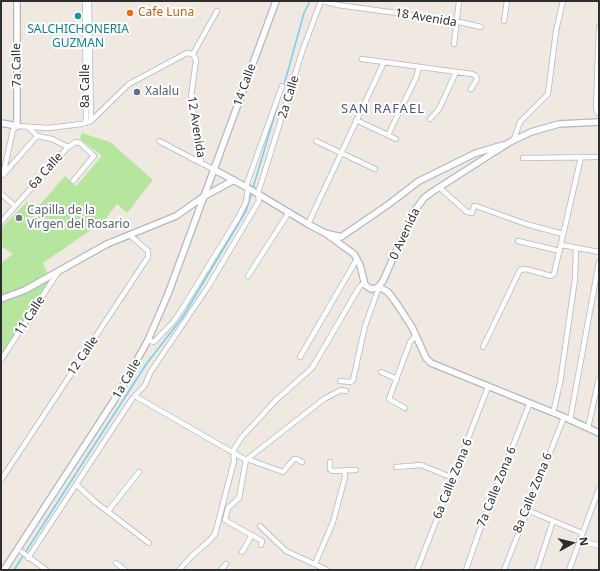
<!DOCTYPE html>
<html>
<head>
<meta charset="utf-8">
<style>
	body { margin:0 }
	#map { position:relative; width:600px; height:571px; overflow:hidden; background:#efe9e1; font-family:"Noto Sans",sans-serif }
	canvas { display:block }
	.frame { position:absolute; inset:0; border:2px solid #2e2e2e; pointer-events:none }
	.north { position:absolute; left:552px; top:523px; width:40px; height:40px; -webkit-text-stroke:3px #fff; paint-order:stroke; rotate:82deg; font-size:11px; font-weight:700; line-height:16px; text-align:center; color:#2e2e2e }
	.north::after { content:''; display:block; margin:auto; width:14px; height:18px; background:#2e2e2e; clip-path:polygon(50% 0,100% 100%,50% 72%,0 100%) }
</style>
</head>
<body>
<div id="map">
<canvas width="600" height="571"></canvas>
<div class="frame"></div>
<div class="north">N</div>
</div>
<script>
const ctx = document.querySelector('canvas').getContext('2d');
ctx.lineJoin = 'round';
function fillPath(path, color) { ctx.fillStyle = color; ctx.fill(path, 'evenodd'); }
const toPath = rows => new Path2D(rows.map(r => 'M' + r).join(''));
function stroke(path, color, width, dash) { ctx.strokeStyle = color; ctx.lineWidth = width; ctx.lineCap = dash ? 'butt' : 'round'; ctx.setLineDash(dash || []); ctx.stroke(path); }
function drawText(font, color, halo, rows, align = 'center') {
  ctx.font = font + ' "Noto Sans",sans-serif'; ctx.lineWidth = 4; ctx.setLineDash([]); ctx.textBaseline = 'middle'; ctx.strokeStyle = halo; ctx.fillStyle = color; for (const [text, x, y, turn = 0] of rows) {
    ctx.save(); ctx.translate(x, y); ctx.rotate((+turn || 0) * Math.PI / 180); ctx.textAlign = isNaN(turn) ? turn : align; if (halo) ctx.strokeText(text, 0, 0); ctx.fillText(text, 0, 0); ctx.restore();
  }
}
fillPath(toPath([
	[82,133,110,142,153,180,127,213,117,204,104,221,43,263,50,280,1,356,1,263,13,254,1,246,1,228,27,202,36,209,65,176,76,186,102,156,80,139]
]), '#b6e59e');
stroke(toPath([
	[284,85,304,13,310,1],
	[253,188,278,104],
	[14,570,147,363,182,318,246,211,252,192]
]), '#75cff0', 1.5);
const minor = toPath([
	[85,1,86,123],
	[89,1,91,121],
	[323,1,338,5,455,21,481,27],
	[504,21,507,1],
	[599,27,596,107,597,112,599,114],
	[454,44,459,1],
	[193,54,217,11],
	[362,59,472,74,476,76,477,79,471,89],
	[430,119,439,109,456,72],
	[356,120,396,139],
	[29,128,37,136,52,139,68,147],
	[388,135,416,78,419,67],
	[514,139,520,122,548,94,556,31,563,1],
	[159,141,201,163],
	[316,141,375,169],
	[523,158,599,157],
	[3,175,13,130,17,126,48,128,82,124,91,121,129,84,187,53,193,54,196,60,191,97,201,163,213,169],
	[3,175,37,136],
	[246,186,282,86],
	[439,187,467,212,472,213,474,206,476,206,526,224,563,234],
	[1,194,15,206],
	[1,222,68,147,76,142,80,143,94,156,73,181],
	[308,224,384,62],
	[518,241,560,251],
	[562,245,599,252],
	[248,276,289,212],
	[148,340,154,342,173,322,182,309,238,218,246,202,248,188],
	[483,347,520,270,526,269,551,276,554,274,581,157],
	[300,357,357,259],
	[1,360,58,272],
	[381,372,397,379],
	[340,381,351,382,353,380,365,326,379,287],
	[135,396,246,460,250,460,283,472,294,459,297,459,302,462],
	[405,408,389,399,410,342,416,335],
	[553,413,560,383,575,279,576,248],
	[570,420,599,262],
	[588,428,599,378],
	[330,462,330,469,332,471,356,470],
	[396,467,421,465,453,478],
	[1,480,148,257,148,251,130,235],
	[77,485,94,501,149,543],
	[527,510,582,533],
	[108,511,139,472],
	[260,526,286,551,327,570],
	[579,540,599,546],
	[261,545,262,541,225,520,228,508,239,498,246,460,324,399,341,390,346,391],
	[22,552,46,570],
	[242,552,252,535],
	[28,558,132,399,145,385,150,373,208,287,259,201,258,193,264,174,303,49,321,1],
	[116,563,125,570],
	[315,564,333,522,345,477,344,471],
	[179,570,192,556,210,540,215,534,234,461,233,451,241,438,276,400,312,368,360,286,364,283],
	[221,570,226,564],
	[417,570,488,387],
	[466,570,479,532,529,405],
	[504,570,564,417],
	[537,570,553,521],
	[569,570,599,489]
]);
const tertiary = toPath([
	[1,123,17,126,17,1],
	[213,169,248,188,308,224,325,233,341,237,389,204,419,181,476,153,503,145],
	[325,233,354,254,360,265,365,285,371,289,377,288,383,281,413,213,424,198,432,192,510,142,531,132,559,124,599,122],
	[379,287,388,292,397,304,412,327,426,358,431,363,564,417,599,433],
	[1,299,25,290,107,244,176,216,203,197,234,180],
	[4,570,120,391,148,340,168,294,276,1]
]);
stroke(minor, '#b4b7c1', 6);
stroke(tertiary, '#b4b7c1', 8);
stroke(minor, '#fff', 4.5);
stroke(tertiary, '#fff', 5.5);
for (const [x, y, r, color] of [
	[130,13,4,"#e8710a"],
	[78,16,4,"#0f9aa8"],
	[137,92,4,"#5c6f8a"],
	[19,218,4,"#6b7280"]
]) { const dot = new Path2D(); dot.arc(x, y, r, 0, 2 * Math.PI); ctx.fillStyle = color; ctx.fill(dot); stroke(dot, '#fff', 1.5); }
drawText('12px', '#c56008', '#fff', [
	["Cafe Luna",138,13]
], 'left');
drawText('12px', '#2e2e2e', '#fff', [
	["18 Avenida",426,18,9],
	["7a Calle",17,65,-91],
	["14 Calle",245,85,-70],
	["8a Calle",86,86,-90],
	["2a Calle",289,97,-73],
	["12 Avenida",196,127,81],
	["6a Calle",46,171,-48],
	["0 Avenida",405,234,-65],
	["11 Calle",30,316,-57],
	["12 Calle",83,356,-56],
	["1a Calle",127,379,-60],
	["6a Calle Zona 6",453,479,-68],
	["7a Calle Zona 6",497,487,-68],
	["8a Calle Zona 6",533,493,-68]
]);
drawText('12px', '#0d838f', '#fff', [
	["SALCHICHONERIA",78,30],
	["GUZMAN",78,44]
]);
drawText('12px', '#4e5e75', '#fff', [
	["Xalalu",145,92]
], 'left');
drawText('12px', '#5b616d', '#fff', [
	["Capilla de la",27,211],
	["Virgen del Rosario",27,225]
], 'left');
ctx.letterSpacing = '1px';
drawText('13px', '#4d5680', '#fff', [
	["SAN RAFAEL",383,109]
]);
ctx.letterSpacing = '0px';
</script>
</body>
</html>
